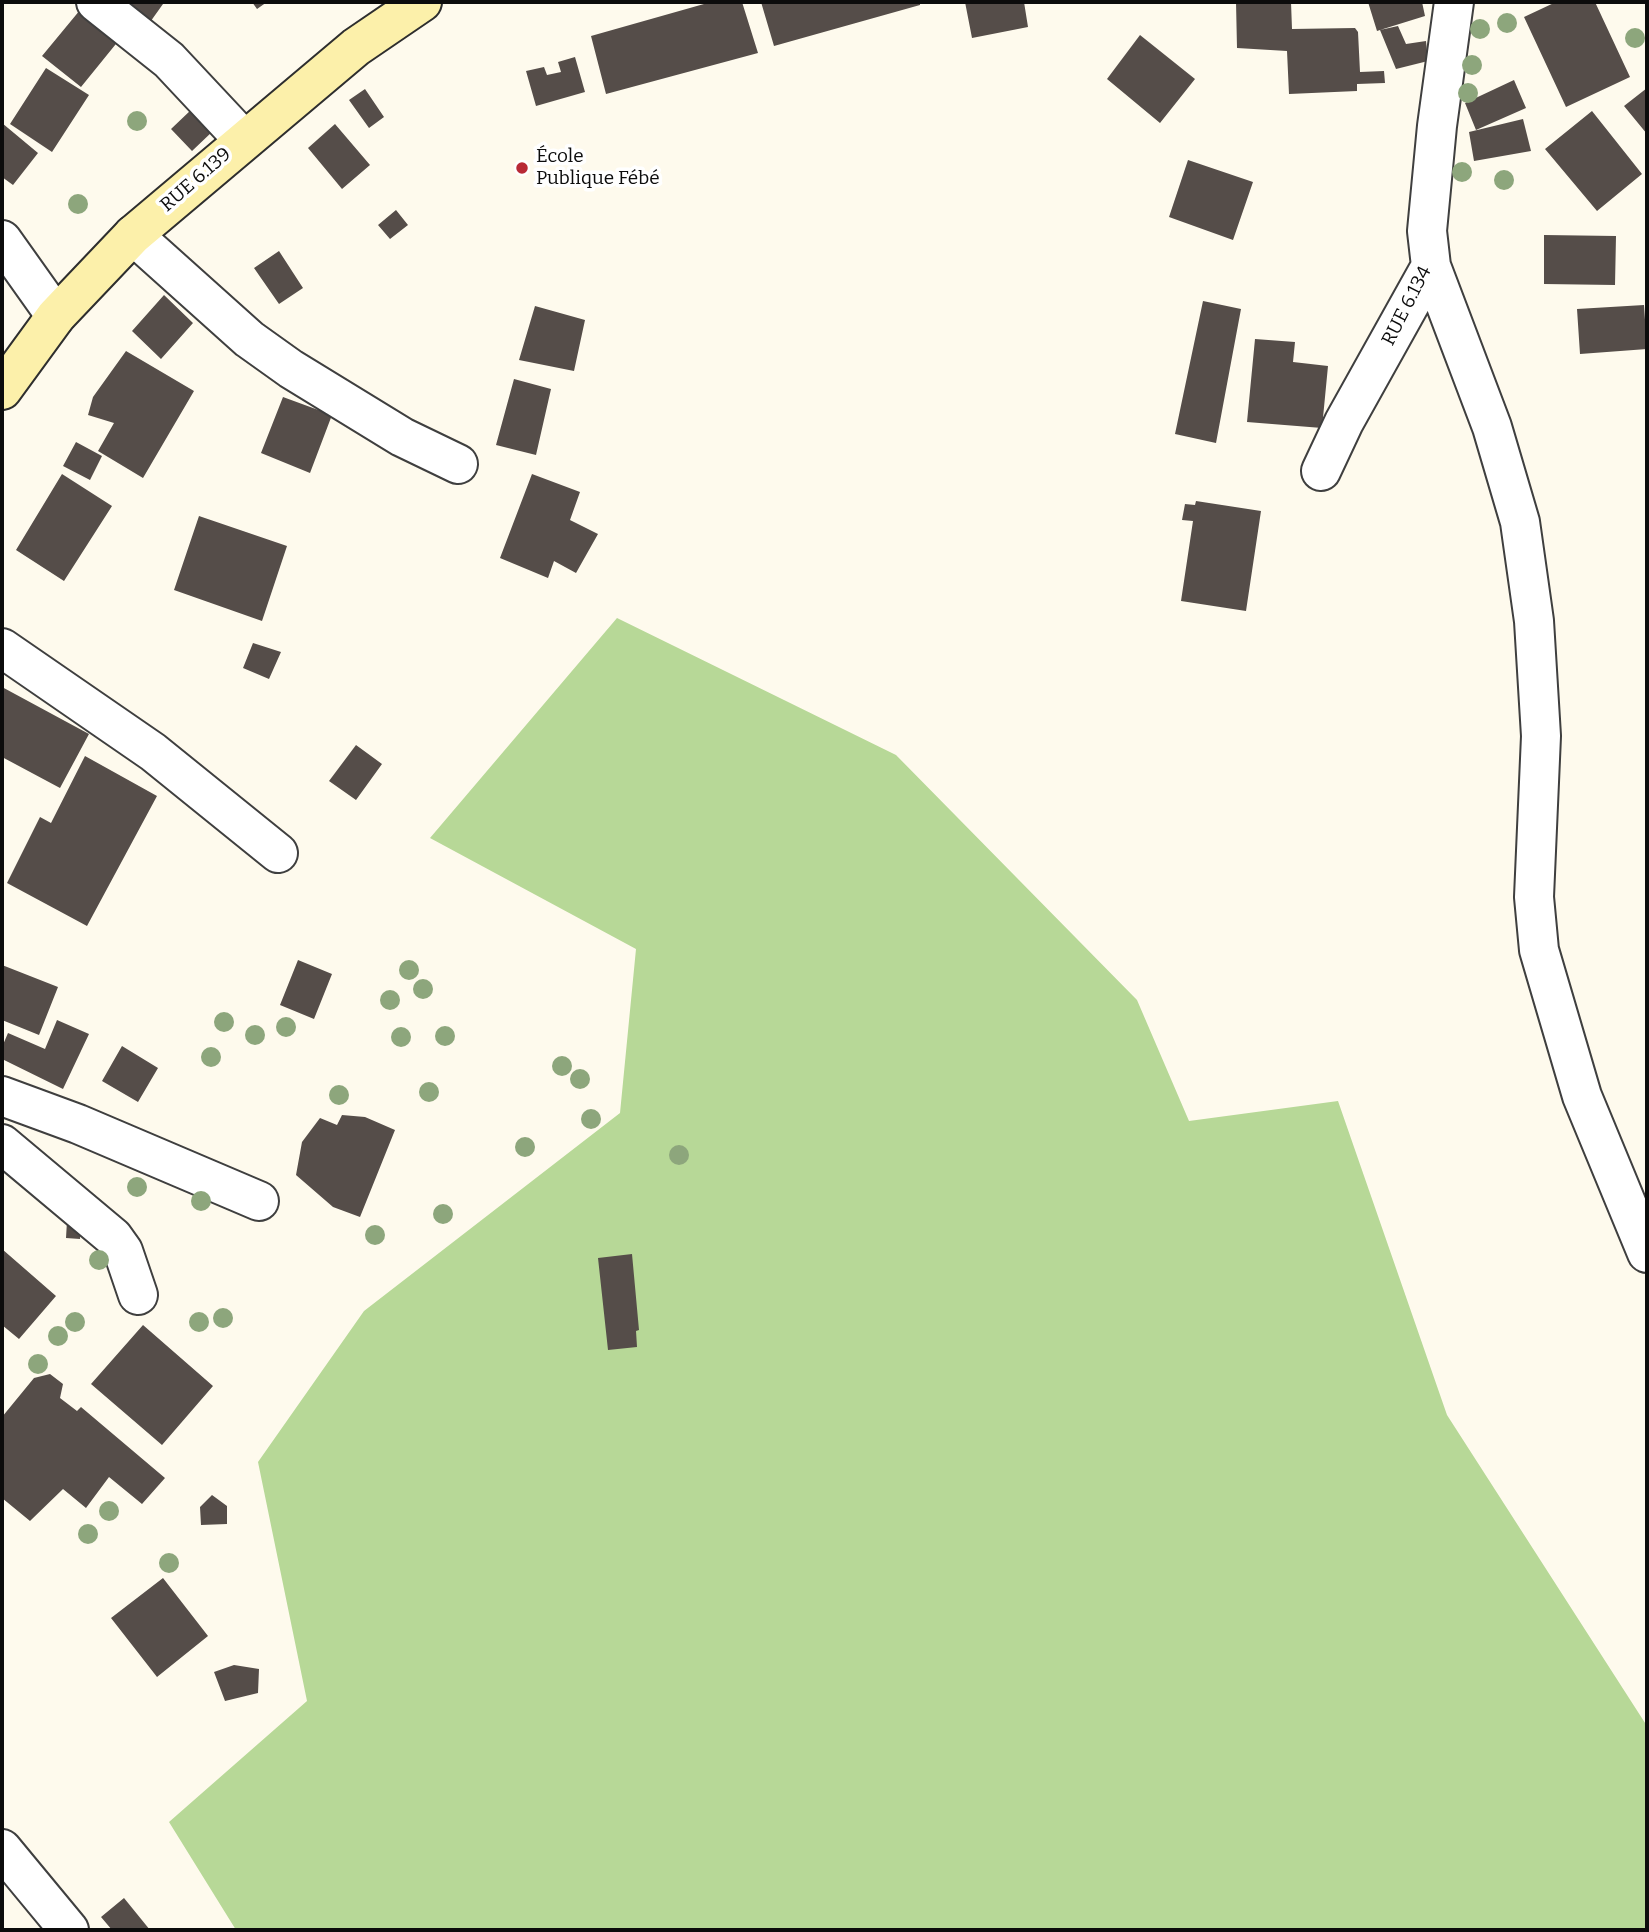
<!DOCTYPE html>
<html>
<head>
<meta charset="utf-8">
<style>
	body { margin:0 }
	#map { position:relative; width:1649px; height:1932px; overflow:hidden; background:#fefaed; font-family:Bitter,serif }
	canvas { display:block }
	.frame { position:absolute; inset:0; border:4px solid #0c0c0c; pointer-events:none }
</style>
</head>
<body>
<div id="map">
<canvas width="1649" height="1932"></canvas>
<div class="frame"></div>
</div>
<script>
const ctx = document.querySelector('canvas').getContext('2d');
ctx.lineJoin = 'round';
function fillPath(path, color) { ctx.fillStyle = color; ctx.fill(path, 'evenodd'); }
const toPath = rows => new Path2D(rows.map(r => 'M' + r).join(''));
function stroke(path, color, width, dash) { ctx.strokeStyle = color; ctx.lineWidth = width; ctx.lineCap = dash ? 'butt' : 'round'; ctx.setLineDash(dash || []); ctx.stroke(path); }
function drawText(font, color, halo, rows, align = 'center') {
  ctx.font = font + ' Bitter,serif'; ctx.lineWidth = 7; ctx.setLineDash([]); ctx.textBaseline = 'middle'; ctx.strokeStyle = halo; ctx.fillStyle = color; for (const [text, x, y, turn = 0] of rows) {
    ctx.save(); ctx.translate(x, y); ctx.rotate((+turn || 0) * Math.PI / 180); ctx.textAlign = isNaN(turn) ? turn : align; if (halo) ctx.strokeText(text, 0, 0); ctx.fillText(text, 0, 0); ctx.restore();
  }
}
fillPath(toPath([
	[617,618,896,755,1137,1000,1189,1121,1338,1101,1447,1415,1647,1726,1647,1930,236,1930,169,1822,307,1701,258,1462,364,1311,620,1113,636,949,430,838]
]), '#b7d897');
fillPath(toPath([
	[119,2,161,2,163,4,148,25],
	[252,2,267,2,257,9],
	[711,2,742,2,758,53,606,94,591,36],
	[761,2,920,2,920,5,774,46],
	[965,2,1024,2,1028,27,972,38],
	[1236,2,1291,2,1292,29,1355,28,1358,32,1360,72,1384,71,1385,83,1357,84,1357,91,1289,94,1287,51,1237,48],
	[1368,2,1422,2,1425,16,1380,30,1398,26,1406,44,1426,41,1428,61,1396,69,1380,30,1377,31],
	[1556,2,1595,2,1630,77,1566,107,1524,17],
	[85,4,124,34,81,87,42,56],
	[1140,35,1195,79,1160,123,1107,79],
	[575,57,585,92,536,106,526,71,544,67,547,75,561,72,558,62],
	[46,68,89,95,52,152,10,124],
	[1514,80,1526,108,1476,130,1465,103],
	[1647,88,1647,134,1624,106],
	[365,89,384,117,369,128,349,100],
	[192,109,213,131,192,151,171,129],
	[1592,111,1642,174,1597,211,1545,149],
	[1523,119,1531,151,1474,161,1469,132],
	[2,123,38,153,13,185,2,177],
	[335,124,370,165,342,189,308,148],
	[1188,160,1253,182,1233,240,1169,217],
	[396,210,408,225,390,239,378,225],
	[1544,235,1616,236,1615,285,1544,284],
	[279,251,303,288,279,304,254,268],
	[164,295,193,323,161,359,132,331],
	[1203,301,1241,309,1216,443,1175,434],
	[1644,305,1647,349,1580,354,1577,309],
	[535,306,585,320,574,371,519,360],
	[1255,339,1295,342,1293,362,1328,366,1322,428,1247,422],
	[126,351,194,391,143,478,98,451,114,423,88,415,93,397],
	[514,379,551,389,536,455,496,445],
	[283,397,332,415,310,473,261,453],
	[76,442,102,456,90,480,63,466],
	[62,474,112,506,64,581,16,550],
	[532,474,580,492,570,520,598,534,576,573,554,561,548,578,500,558],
	[1196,501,1261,511,1246,611,1181,601,1193,521,1182,520,1185,504,1195,505],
	[199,516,287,546,262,621,174,590],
	[253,643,281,652,269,679,243,668],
	[2,687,89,734,60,788,2,757],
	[356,745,382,764,356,800,329,781],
	[85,756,157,796,87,926,7,883,40,817,51,823],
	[298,960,332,974,314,1019,280,1005],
	[2,965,58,987,39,1035,2,1020],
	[57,1020,89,1034,63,1089,2,1059,2,1047,8,1033,45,1049],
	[122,1046,158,1068,138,1102,102,1081],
	[342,1115,365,1117,395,1130,360,1217,333,1207,296,1175,302,1142,320,1118,337,1125],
	[67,1221,81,1222,80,1239,66,1238],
	[2,1249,56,1296,19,1339,2,1325],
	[632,1254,639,1330,636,1331,637,1347,608,1350,598,1258],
	[143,1325,213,1386,162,1445,91,1384],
	[50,1374,63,1384,60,1398,77,1411,81,1407,165,1478,142,1504,109,1477,86,1508,63,1489,30,1521,2,1498,2,1417,34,1378],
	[212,1495,227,1506,227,1524,201,1525,200,1507],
	[163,1578,208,1636,157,1677,111,1618],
	[234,1665,259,1669,258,1693,225,1701,214,1672],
	[124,1898,150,1930,112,1930,101,1917]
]), '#554d49');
const street = toPath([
	[96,2,169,60,243,139],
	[133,235,249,339,291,369,402,437,458,464],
	[2,240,56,316],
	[1431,266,1492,427,1520,522,1534,621,1541,736,1534,897,1539,950,1582,1096,1647,1253],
	[1321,471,1344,422,1431,266,1427,231,1437,126,1454,2],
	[2,648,153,752,278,853],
	[2,1096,78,1124,259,1201],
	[2,1144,113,1237,123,1251,138,1295],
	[2,1849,69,1930]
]);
const secondary = toPath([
	[2,390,56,316,133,235,356,47,422,2]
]);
stroke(street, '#3f3f3f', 42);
stroke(secondary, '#2e2e2e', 42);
stroke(street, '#fff', 38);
stroke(secondary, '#fcf0aa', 38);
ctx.fillStyle = '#8da67c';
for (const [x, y] of [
	[1507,23],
	[1480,29],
	[1635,38],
	[1472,65],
	[1468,93],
	[137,121],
	[1462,172],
	[1504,180],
	[78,204],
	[409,970],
	[423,989],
	[390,1000],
	[224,1022],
	[286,1027],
	[255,1035],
	[445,1036],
	[401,1037],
	[211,1057],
	[562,1066],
	[580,1079],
	[429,1092],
	[339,1095],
	[591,1119],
	[525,1147],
	[679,1155],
	[137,1187],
	[201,1201],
	[443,1214],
	[375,1235],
	[99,1260],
	[223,1318],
	[75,1322],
	[199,1322],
	[58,1336],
	[38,1364],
	[109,1511],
	[88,1534],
	[169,1563]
]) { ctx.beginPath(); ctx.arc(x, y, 10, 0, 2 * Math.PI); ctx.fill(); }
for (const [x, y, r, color] of [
	[522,168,7,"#b82936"]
]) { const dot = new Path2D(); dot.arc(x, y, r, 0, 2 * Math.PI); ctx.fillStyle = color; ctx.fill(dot); stroke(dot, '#fff', 2.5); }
drawText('19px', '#0c0c0c', '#fff', [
	["École",536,157],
	["Publique Fébé",536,179]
], 'left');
drawText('19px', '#0c0c0c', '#fff', [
	["RUE 6.139",196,180,-41],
	["RUE 6.134",1407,306,-63]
]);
</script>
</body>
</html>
